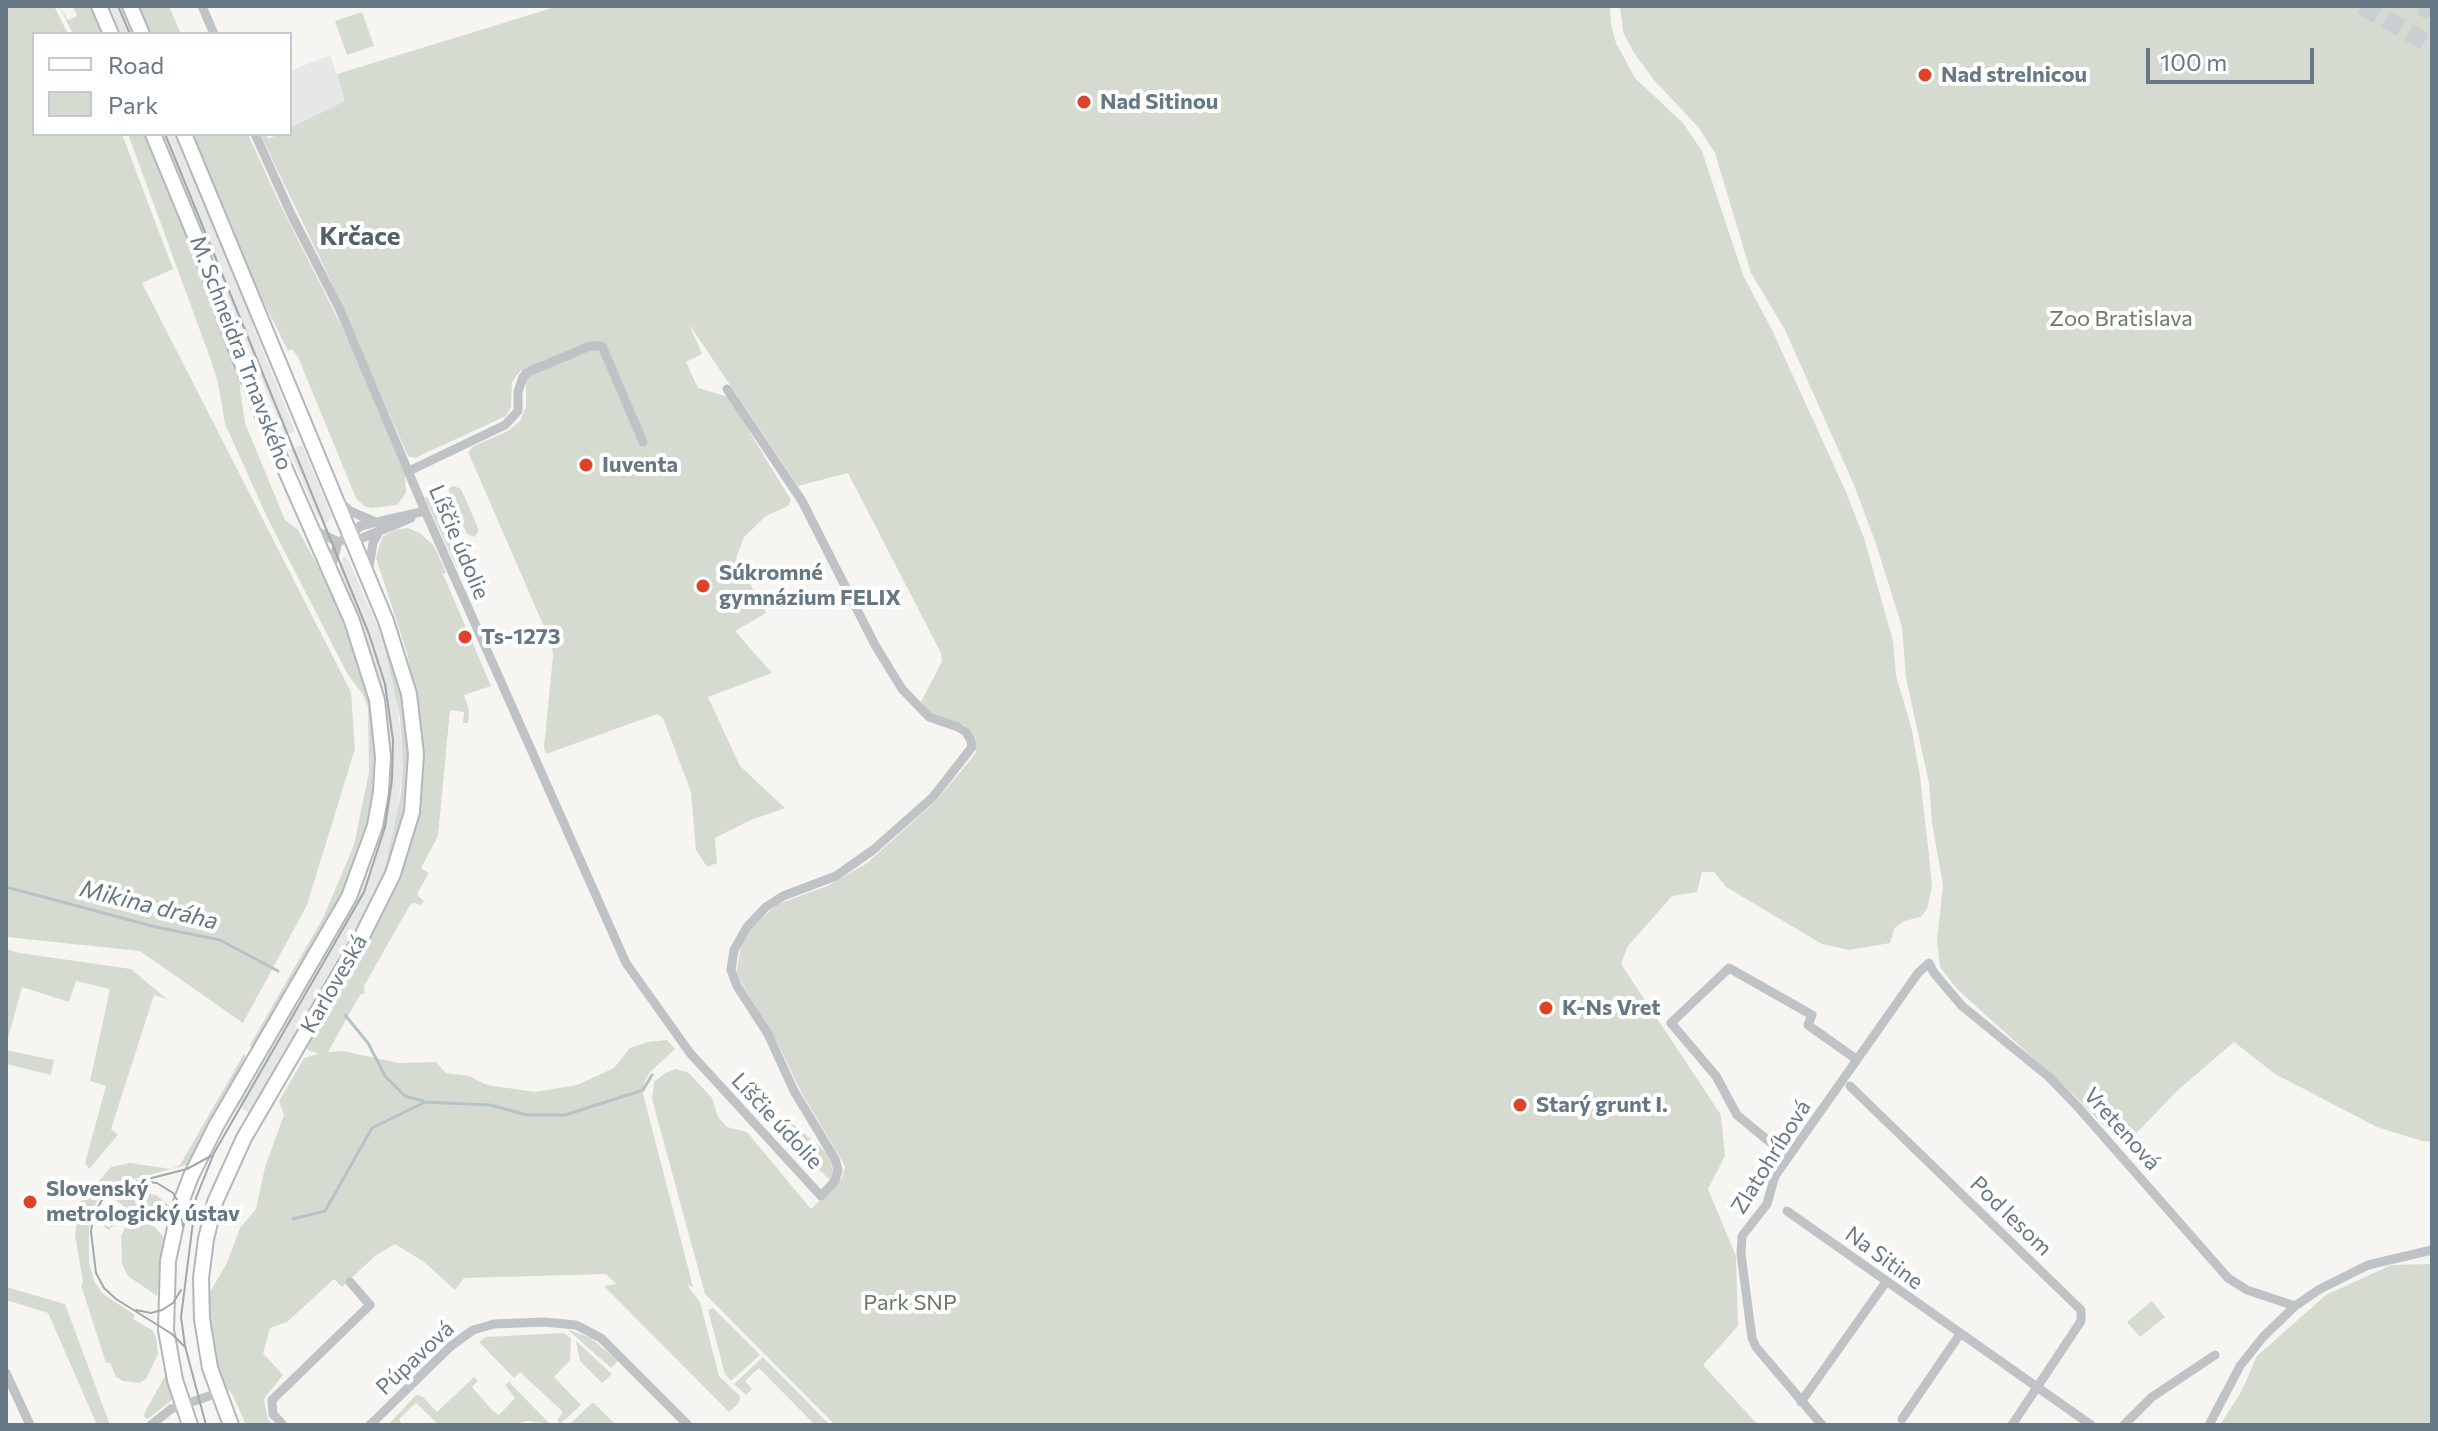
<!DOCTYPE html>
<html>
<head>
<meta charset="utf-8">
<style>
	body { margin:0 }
	#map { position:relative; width:2438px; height:1431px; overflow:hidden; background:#f6f5f2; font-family:Commissioner,sans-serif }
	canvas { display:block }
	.frame { position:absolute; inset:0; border:8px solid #657883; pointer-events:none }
	.legend { position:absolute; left:32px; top:32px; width:260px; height:104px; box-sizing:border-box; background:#fff; border:2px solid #c1c9cd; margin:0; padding:10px 14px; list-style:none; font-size:24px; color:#657883 }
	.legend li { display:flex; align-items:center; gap:16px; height:40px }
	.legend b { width:40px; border:2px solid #c1c9cd }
	.scale { position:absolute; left:2146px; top:48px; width:168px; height:36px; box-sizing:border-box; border:4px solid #657883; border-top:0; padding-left:10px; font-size:24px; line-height:28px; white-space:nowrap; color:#657883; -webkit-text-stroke:6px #fff; paint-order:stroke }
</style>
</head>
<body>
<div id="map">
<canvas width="2438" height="1431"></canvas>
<div class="frame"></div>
<ul class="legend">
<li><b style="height:10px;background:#fff"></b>Road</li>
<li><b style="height:22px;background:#d6dbd2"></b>Park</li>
</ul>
<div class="scale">100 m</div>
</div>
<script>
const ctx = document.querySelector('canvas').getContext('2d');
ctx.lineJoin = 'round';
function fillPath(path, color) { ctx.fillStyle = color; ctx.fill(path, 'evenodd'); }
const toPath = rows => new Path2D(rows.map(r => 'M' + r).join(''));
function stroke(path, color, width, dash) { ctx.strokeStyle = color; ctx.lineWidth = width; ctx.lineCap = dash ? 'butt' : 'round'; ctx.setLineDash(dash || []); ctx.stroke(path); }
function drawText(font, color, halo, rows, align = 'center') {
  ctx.font = font + ' Commissioner,sans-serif'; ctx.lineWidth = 8; ctx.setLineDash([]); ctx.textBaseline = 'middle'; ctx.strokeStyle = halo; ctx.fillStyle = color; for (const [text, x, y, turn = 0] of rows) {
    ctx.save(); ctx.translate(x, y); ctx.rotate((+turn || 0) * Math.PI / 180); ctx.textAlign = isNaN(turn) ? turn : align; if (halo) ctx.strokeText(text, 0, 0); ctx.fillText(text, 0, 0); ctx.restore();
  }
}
fillPath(toPath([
	[106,6,122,6,134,34,118,34],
	[330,55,346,101,290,128,290,71],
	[160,134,176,134,256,324,253,326,295,431,285,436],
	[302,445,332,517,327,523,323,523,317,516,289,450],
	[344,556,349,561,385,644,397,695,403,766,397,819,386,864,367,909,249,1113,237,1105,354,902,371,861,383,817,389,745,386,719,372,659,341,575,340,564]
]), '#e6e7e6');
fillPath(toPath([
	[6,6,54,6,68,34,34,34,34,134,122,134,173,269,142,283,351,692,355,749,307,905,243,1023,140,951,6,937],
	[59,6,68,20,77,16,73,6,91,6,103,34,73,34],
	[138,6,169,6,181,34,149,34],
	[553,6,1610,6,1611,24,1616,43,1635,78,1683,123,1702,151,1743,275,1773,332,1846,492,1864,538,1893,641,1896,676,1911,726,1920,776,1929,856,1932,886,1927,909,1921,917,1904,921,1894,929,1890,943,1849,950,1822,944,1726,887,1714,872,1702,872,1697,892,1672,896,1628,946,1621,964,1721,1115,1725,1156,1708,1189,1736,1256,1738,1326,1703,1365,1758,1425,835,1425,705,1294,652,1099,654,1082,665,1073,676,1069,689,1073,712,1098,718,1117,727,1127,747,1132,811,1209,842,1178,845,1166,801,1092,778,1044,736,974,741,946,752,927,778,904,827,886,866,864,937,800,976,753,976,738,965,725,931,714,921,702,942,661,941,653,848,473,798,486,689,324,702,354,686,362,698,388,728,397,750,428,750,433,791,500,788,506,766,516,744,537,736,558,766,613,735,631,772,673,708,697,740,766,785,808,751,820,715,838,717,863,707,867,696,850,691,792,663,718,657,714,546,754,544,748,553,656,552,645,468,452,474,446,508,431,520,421,526,407,526,382,521,370,512,382,511,408,506,416,415,458,408,456,327,273,260,134,266,134,268,139,279,134,290,134,290,128,345,101,337,74,552,8],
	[1620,6,2432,6,2432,1142,2422,1141,2377,1127,2275,1074,2234,1042,2178,1090,2124,1146,2073,1094,1957,989,1940,967,1937,940,1943,885,1932,823,1929,783,1906,678,1902,627,1876,544,1854,485,1785,330,1751,273,1715,153,1699,128,1654,80,1634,53,1623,32],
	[362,12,374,46,347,55,335,21],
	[128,134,145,134,185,228,232,357,239,380,245,423,285,520,298,530,334,595,372,706,377,754,372,812,365,836,342,896,256,1046,252,1048,250,1045,323,918,354,845,369,772,368,707,362,693,348,675,267,517,225,424,218,383,209,355],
	[192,134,248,134,277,198,344,331,405,475,406,493,397,505,372,508,364,506,356,498,298,357,292,349,288,351,256,287],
	[454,486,461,489,479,530,475,537,467,534,449,493,449,488],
	[433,494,463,565,457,568,425,498],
	[408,528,420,533,434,546,446,572,443,574,491,686,464,695,469,710,468,723,463,723,464,712,450,710,438,836,421,868,429,873,418,892,418,896,424,901,421,905,414,903,410,905,364,986,365,993,360,995,328,1052,343,1051,399,1063,436,1062,446,1073,469,1076,487,1085,535,1092,577,1085,614,1068,630,1048,648,1042,667,1040,675,1049,650,1072,645,1081,643,1094,693,1287,687,1285,700,1302,719,1376,740,1396,739,1403,729,1412,604,1286,616,1284,606,1274,464,1278,455,1290,424,1262,395,1244,375,1256,342,1287,334,1279,287,1322,270,1328,263,1353,283,1375,264,1399,268,1420,274,1425,246,1425,232,1394,223,1385,214,1349,209,1294,227,1263,240,1228,256,1209,265,1167,284,1115,279,1101,304,1058,318,1054,308,1050,307,1045,386,906,404,866,415,828,423,778,421,722,407,653,376,558,382,537,394,530],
	[384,644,390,653,406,716,409,766,407,794,402,820,389,865,368,910,340,960,367,909,386,864,401,794,403,766,400,717],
	[6,949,20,953,131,969,168,1000,154,995,111,1129,118,1135,89,1169,85,1163,106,1086,90,1081,110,989,76,981,69,1002,22,987,6,1046],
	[6,1050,54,1060,51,1075,6,1064],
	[244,1054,247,1061,189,1164,117,1184,98,1199,89,1218,89,1262,94,1281,103,1294,135,1315,133,1319,152,1330,156,1337,158,1354,146,1379,140,1383,123,1381,116,1377,110,1363,106,1363,81,1285,83,1282,75,1235,79,1204,111,1167,130,1163,171,1169,180,1165],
	[792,1123,829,1155,833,1171,831,1181,781,1133],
	[141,1192,156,1195,172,1208,160,1213,145,1210,130,1212,118,1220,109,1230,105,1228,104,1225,110,1227,123,1205,115,1200,130,1193],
	[139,1221,155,1227,165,1239,157,1296,128,1276,122,1264,121,1236,126,1226],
	[2432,1264,2432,1425,2220,1425,2241,1392,2257,1356,2326,1295,2391,1265],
	[6,1287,65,1304,110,1425,97,1425,48,1313,6,1300],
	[2152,1301,2165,1317,2140,1337,2127,1322],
	[713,1308,760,1355,731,1381,725,1374,708,1310],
	[567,1329,591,1338,618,1361,611,1368],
	[563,1333,571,1338,570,1360,554,1377,581,1405,560,1424,557,1420,563,1412,520,1372,514,1378,479,1342,486,1337],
	[576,1341,612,1374,602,1383,580,1361],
	[763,1357,830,1425,815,1425,759,1368,745,1381,752,1389,746,1395,734,1384],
	[166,1374,173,1399,149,1418,145,1418,144,1414],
	[474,1377,478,1381,472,1387,493,1411,499,1415,515,1398,505,1385,509,1382,550,1424,528,1421,507,1425,439,1425,416,1403,399,1419,402,1425,389,1424,416,1395,422,1396,437,1412],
	[592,1403,594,1403,616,1425,569,1425]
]), '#d6dbd2');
stroke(toPath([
	[6,887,156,927,220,940,278,971],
	[345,1015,368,1043,385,1076,405,1096,423,1101],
	[293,1219,325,1211,372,1128,425,1102,490,1105,527,1115,565,1115,643,1090,652,1075]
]), '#b6c3c6', 3);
stroke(toPath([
	[2362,6,2432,46],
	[2421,6,2432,12]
]), '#cad0d1', 18, [18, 9]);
const secondary = toPath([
	[99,6,111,34],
	[130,6,142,34],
	[153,134,196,238,235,346,275,446,352,621,377,700,383,757,381,792,375,826,349,897,216,1126,191,1176,180,1205,168,1261,166,1330,175,1380,190,1425],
	[184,134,386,621,409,694,416,754,412,812,393,874,363,934,244,1138,215,1202,206,1239,201,1278,202,1319,210,1368,231,1425]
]);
stroke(secondary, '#b1b7bb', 18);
stroke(toPath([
	[202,6,214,34],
	[255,134,291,214,340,310,425,511,626,963,690,1053,821,1196,835,1181,838,1170,835,1159,794,1091,768,1034,737,986,731,970,734,950,747,927,766,907,783,896,836,876,873,850,933,797,972,747,971,740,966,732,958,727,929,717,902,689,875,645,802,501,727,389],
	[409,471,505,425,518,411,518,392,523,377,528,372,590,346,602,346,643,442],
	[338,500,350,511,373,521],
	[313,529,338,542,351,536,360,526,425,511],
	[351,536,360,539,411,518],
	[331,569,338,542],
	[368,573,373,543,378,533],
	[1850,1086,2081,1310,2081,1321,2012,1425],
	[1788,1157,1737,1115,1716,1076,1671,1023,1729,968,1812,1015,1808,1025,1856,1059],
	[1787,1211,2091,1425],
	[6,1373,30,1425],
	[1801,1402,1886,1282],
	[1902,1419,1960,1334],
	[151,1425,171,1409,218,1393],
	[283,1425,273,1414,272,1400,370,1305,350,1282],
	[370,1425,451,1346,473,1330,494,1324,544,1322,576,1325,601,1338,688,1425],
	[1822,1425,1756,1347,1752,1338,1741,1254,1742,1236,1767,1204,1775,1176,1918,973,1929,963,1934,973,1962,1006,2049,1077,2077,1106,2228,1278,2247,1290,2295,1306],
	[2124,1425,2152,1397,2215,1355],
	[2209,1425,2240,1366,2263,1337,2295,1306,2320,1289,2368,1265,2432,1250]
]), '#bfc3c6', 9);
stroke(secondary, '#fff', 14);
stroke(toPath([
	[118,6,130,34],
	[165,134,369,634,385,684,393,740,392,780,385,827,364,892,214,1153,196,1198,181,1317,185,1346,206,1425],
	[144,1180,187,1169,211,1156],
	[183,1226,180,1205,173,1193,157,1183,138,1181,117,1188,103,1198,93,1216,91,1232,96,1273,104,1288,116,1299,172,1334,186,1348],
	[136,1310,151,1313,162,1310,173,1303,181,1290]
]), '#a0a7ac', 2);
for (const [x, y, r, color] of [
	[1925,75,8,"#de432a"],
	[1084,102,8,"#de432a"],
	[586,465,8,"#de432a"],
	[703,586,8,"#de432a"],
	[465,637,8,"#de432a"],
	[1546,1008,8,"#de432a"],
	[1520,1105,8,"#de432a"],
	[30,1202,8,"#de432a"]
]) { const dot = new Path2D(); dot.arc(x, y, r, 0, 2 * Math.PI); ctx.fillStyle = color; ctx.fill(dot); stroke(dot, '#fff', 3); }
drawText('bold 22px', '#657883', '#fff', [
	["Nad strelnicou",1941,75],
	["Nad Sitinou",1100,102],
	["Iuventa",602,465],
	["Súkromné",719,573],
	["gymnázium FELIX",719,598],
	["Ts-1273",481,637],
	["K-Ns Vret",1562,1008],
	["Starý grunt I.",1536,1105],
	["Slovenský",46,1189],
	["metrologický ústav",46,1214]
], 'left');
drawText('22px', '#6b7a64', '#fff', [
	["Zoo Bratislava",2121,319],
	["Park SNP",910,1303]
]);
drawText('22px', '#657883', '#fff', [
	["M. Schneidra Trnavského",241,353,69],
	["Líščie údolie",459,542,67],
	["Karloveská",334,984,-60],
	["Líščie údolie",777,1121,47],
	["Vretenová",2122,1129,48],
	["Zlatohríbová",1771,1157,-58],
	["Pod lesom",2011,1216,44],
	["Na Sitine",1884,1258,36],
	["Púpavová",415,1358,-43]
]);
drawText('italic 24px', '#617a7f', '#fff', [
	["Mikina dráha",149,905,14]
]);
drawText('bold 26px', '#536168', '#fff', [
	["Krčace",360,236]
]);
</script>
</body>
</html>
